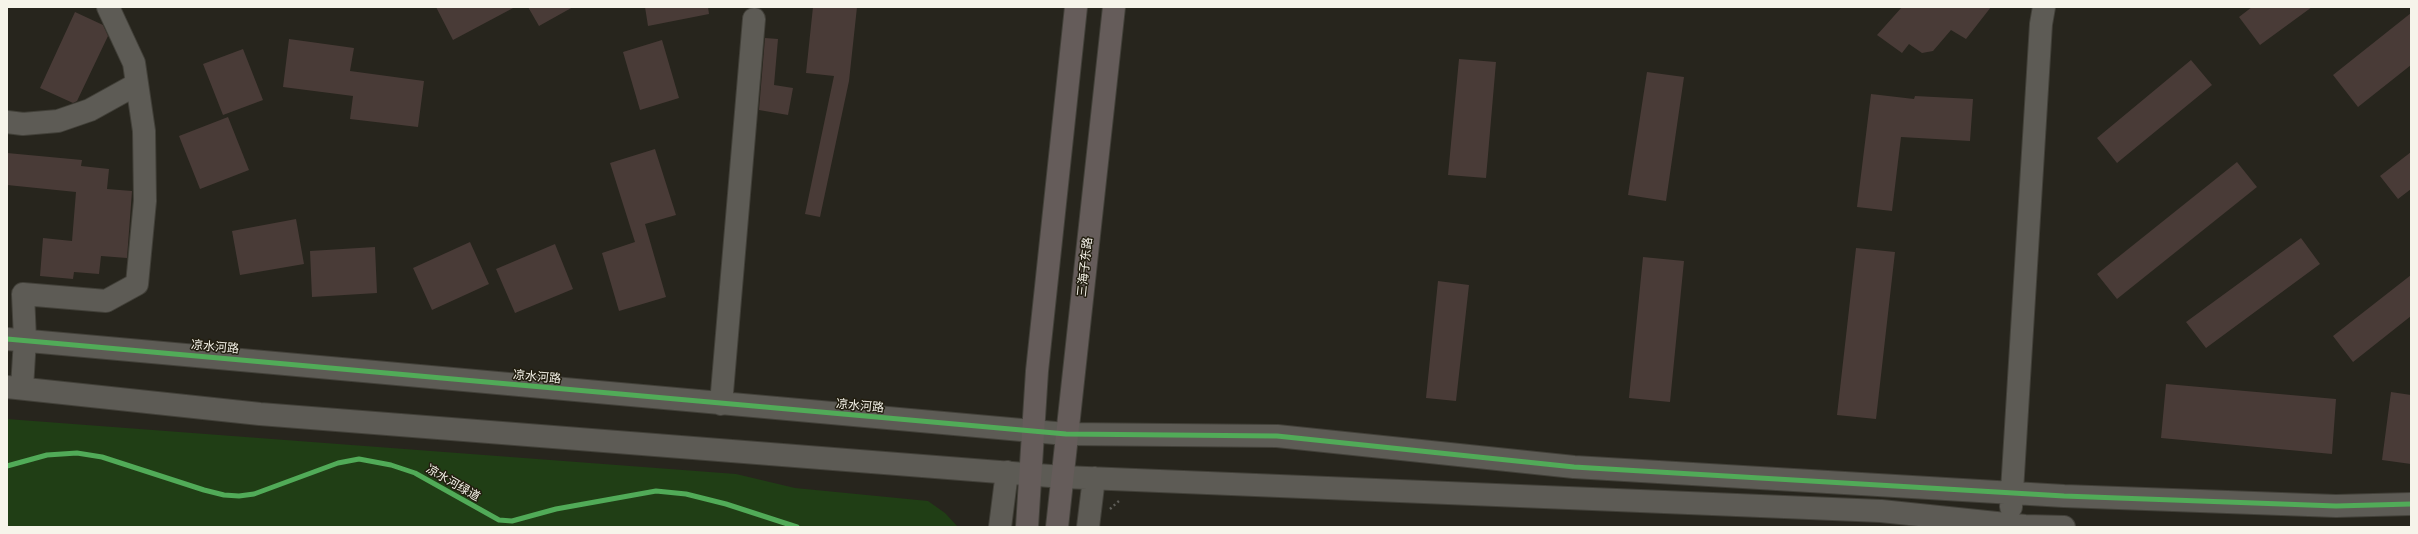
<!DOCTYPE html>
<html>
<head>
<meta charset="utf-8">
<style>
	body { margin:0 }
	#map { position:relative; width:2418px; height:534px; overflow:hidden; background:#27251d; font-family:"Public Sans",sans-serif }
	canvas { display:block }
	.frame { position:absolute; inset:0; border:8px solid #f6f4ea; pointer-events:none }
</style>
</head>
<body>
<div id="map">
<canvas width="2418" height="534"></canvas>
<div class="frame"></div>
</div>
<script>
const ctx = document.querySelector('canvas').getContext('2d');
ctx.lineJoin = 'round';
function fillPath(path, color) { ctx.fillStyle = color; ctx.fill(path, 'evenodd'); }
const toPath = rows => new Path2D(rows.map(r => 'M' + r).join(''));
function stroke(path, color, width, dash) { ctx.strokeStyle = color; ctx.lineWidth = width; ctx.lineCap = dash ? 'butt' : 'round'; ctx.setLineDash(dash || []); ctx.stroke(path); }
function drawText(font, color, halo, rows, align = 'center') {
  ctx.font = font + ' "Public Sans","Noto Sans SC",sans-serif'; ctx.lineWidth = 3; ctx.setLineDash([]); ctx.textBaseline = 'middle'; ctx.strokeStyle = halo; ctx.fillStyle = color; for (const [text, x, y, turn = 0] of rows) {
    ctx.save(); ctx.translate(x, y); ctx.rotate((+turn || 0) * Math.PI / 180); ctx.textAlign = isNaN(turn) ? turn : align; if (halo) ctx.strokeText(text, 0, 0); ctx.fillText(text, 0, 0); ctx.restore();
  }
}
fillPath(toPath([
	[7,419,736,474,795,488,928,501,945,513,958,527,7,527]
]), '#203e15');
fillPath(toPath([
	[436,7,515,7,453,40],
	[528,7,573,7,539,26],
	[645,7,708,7,709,14,648,26],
	[813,7,857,7,849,81,820,217,805,214,834,76,806,73],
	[1902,7,1991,7,1966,39,1951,30,1933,51,1922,53,1909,44,1902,53,1877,35],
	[2252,7,2312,7,2260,45,2239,17],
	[75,12,103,25,108,36,77,101,73,103,40,88],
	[2411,13,2411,65,2358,107,2333,75],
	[765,38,778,39,774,85,793,88,788,115,759,110],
	[289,39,354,48,350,71,424,81,418,127,350,119,353,96,283,87],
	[662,40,679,98,640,110,623,52],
	[243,49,263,100,223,115,203,64],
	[1459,59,1496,62,1486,178,1448,175],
	[2191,60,2212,85,2117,163,2097,138],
	[1647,72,1684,77,1666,201,1628,195],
	[1871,94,1914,99,1915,96,1973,99,1970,141,1901,137,1892,211,1857,207],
	[228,117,249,170,200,189,179,136],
	[655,149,676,215,645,224,666,297,619,311,602,253,635,242,610,163],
	[2411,152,2411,189,2398,199,2380,176],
	[7,153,82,160,81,166,109,169,107,189,132,191,127,258,101,256,99,274,74,272,73,279,40,276,43,238,72,241,76,192,7,185],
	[2237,162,2257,187,2117,299,2097,274],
	[296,219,304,264,240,275,232,231],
	[2301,238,2320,264,2206,348,2186,322],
	[470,242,489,284,432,310,413,268],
	[555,244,573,289,515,313,496,269],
	[375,247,377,293,312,297,310,251],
	[1856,248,1895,252,1876,419,1837,415],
	[1643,257,1684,261,1670,402,1629,398],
	[2411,275,2411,316,2353,362,2333,336],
	[1438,281,1469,285,1456,401,1426,398],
	[2166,384,2336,399,2332,454,2161,438],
	[2391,392,2411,395,2411,464,2382,460]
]), '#493b37');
const minor = toPath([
	[7,122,23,124,58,121,90,110,137,84],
	[7,339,1066,434,1277,436,1574,467,2064,496,2336,506,2411,504],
	[7,387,260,414,1063,477,1881,511,2025,526,2064,527],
	[22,388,25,339,23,294,106,301,137,284,145,201,144,131,134,63,108,7],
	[721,404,754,19],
	[2011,507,2041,24,2044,7],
	[1000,527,1007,472],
	[1088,527,1094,478]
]);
const major = toPath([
	[1027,527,1037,371,1076,7],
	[1057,527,1114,7]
]);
stroke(minor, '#424039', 24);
stroke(major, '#424039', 24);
stroke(toPath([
	[1110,509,1120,500]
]), '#5e5d58', 2.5, [2, 3]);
stroke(minor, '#5d5b55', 22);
stroke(major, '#655c5a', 22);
stroke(toPath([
	[7,339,1066,434,1277,436,1574,467,2064,496,2336,506,2411,504],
	[7,466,47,455,77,453,102,457,204,490,224,495,239,496,254,494,338,463,359,459,391,465,415,473,499,520,512,521,556,509,656,491,686,494,726,504,797,527]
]), '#51ab58', 5);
drawText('12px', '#f6f4ea', '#221e10', [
	["三海子东路",1085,267,-84],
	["凉水河路",215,347,5],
	["凉水河路",537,377,5],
	["凉水河路",860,406,5],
	["凉水河绿道",453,483,30]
]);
</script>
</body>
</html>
